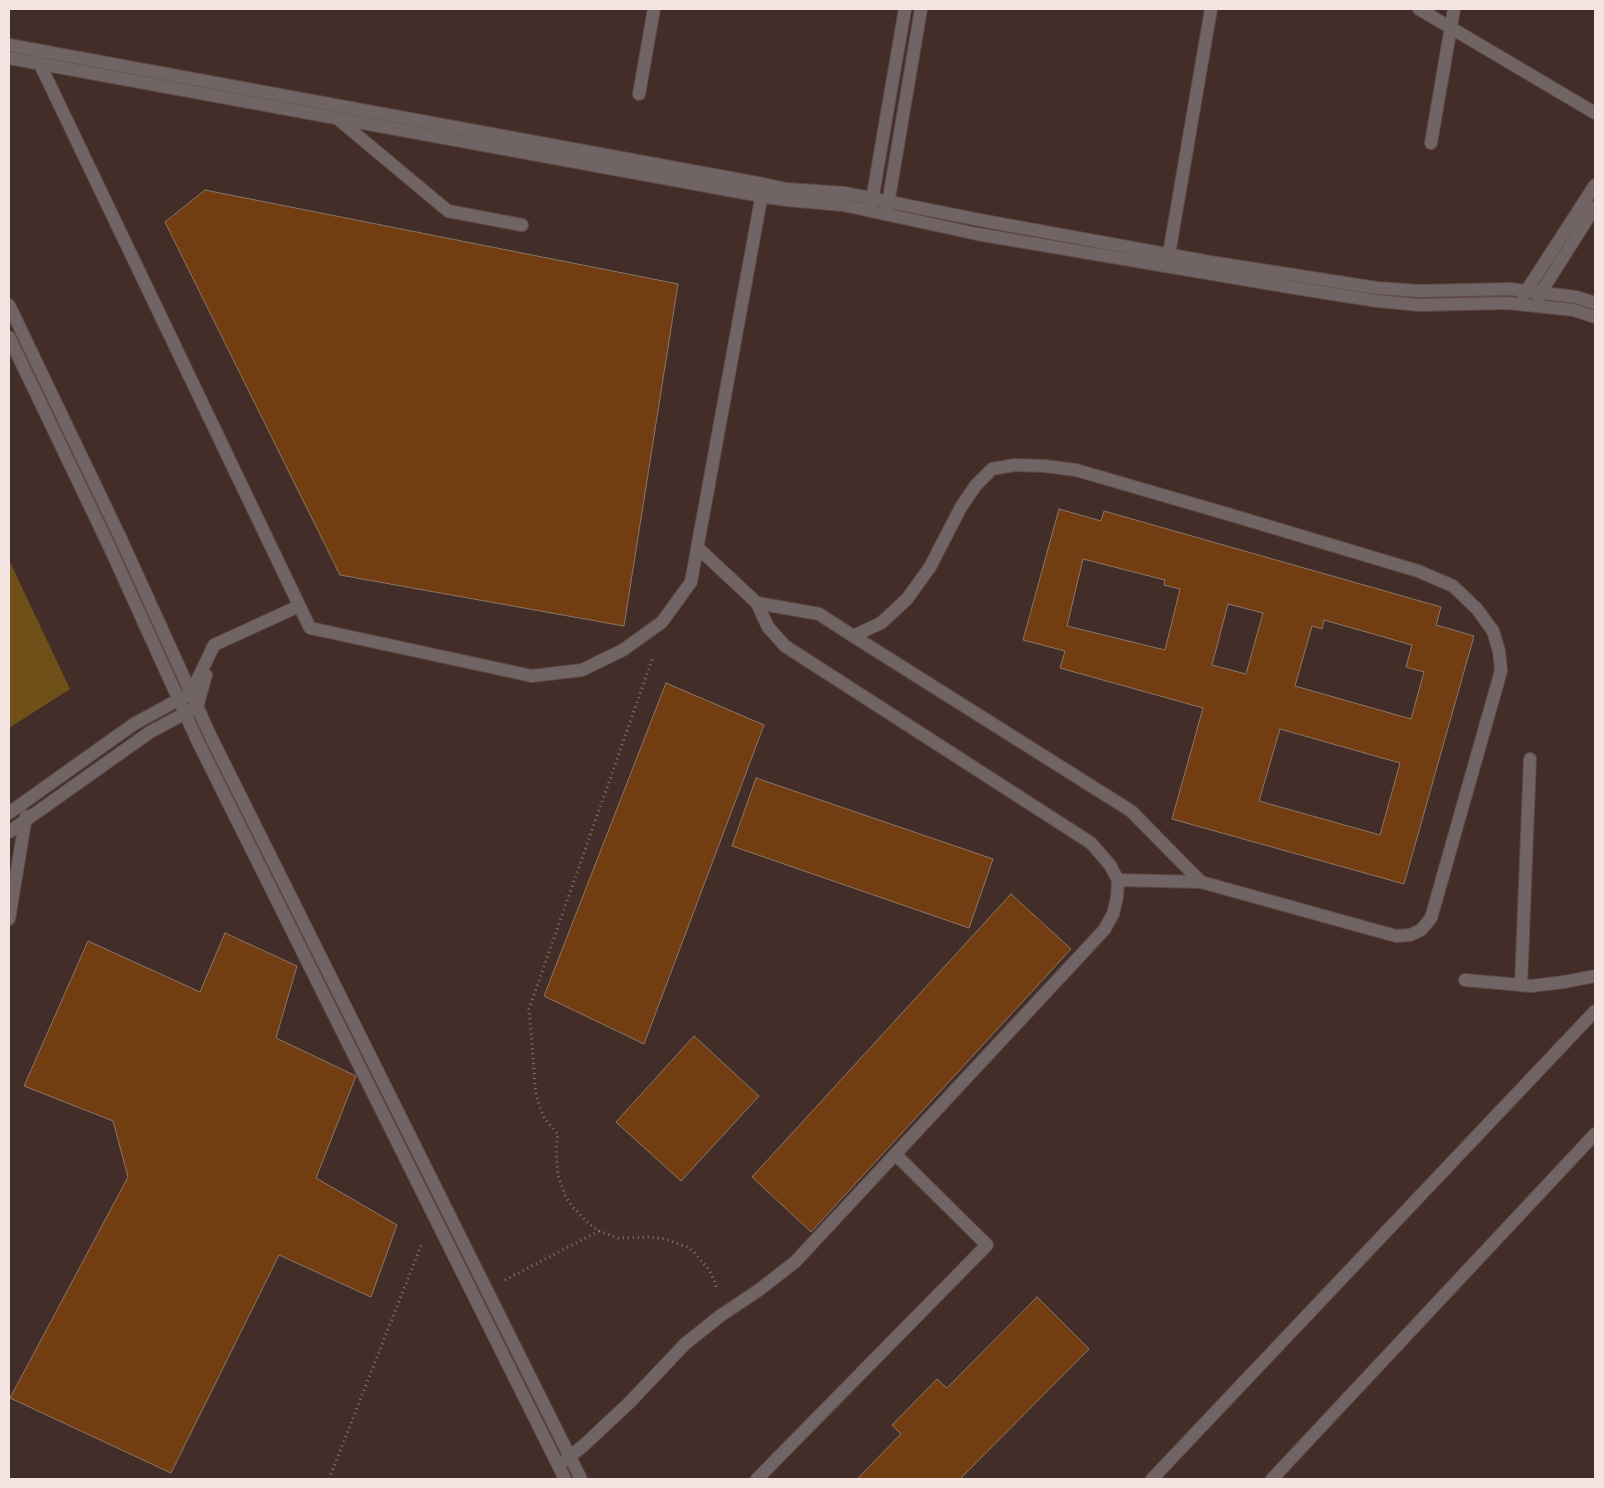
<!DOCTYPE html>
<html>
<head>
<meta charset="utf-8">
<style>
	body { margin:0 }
	#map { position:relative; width:1604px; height:1488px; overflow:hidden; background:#432d28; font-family:Overpass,sans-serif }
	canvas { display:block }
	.frame { position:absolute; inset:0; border:10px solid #f4e5e2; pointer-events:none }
</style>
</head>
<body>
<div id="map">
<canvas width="1604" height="1488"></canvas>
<div class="frame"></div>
</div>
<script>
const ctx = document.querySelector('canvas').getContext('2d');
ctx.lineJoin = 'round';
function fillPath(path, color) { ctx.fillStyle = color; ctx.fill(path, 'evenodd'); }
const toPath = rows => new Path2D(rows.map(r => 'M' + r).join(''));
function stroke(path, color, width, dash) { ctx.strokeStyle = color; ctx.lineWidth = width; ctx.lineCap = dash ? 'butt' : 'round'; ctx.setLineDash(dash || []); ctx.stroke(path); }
fillPath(toPath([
	[9,560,70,689,9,728]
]), '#6f5019');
const building = toPath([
	[205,190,678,284,624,626,340,575,165,222,205,190],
	[1059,509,1101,521,1104,511,1441,607,1436,625,1474,636,1404,884,1172,819,1203,708,1060,668,1065,651,1023,640,1059,509],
	[1083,559,1165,580,1164,585,1180,589,1165,650,1067,626,1083,559],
	[1228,604,1263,613,1246,674,1212,665,1228,604],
	[1324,620,1412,645,1406,667,1424,672,1411,719,1295,686,1312,626,1322,629,1324,620],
	[1280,729,1400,763,1380,835,1259,801,1280,729],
	[666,683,764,725,644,1044,544,996,666,683],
	[756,778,993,859,969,928,732,846,756,778],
	[1011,894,1071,949,811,1232,752,1177,1011,894],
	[225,933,297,966,276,1038,356,1076,316,1178,397,1225,371,1297,279,1255,171,1473,10,1398,128,1177,113,1121,24,1086,88,941,200,992,225,933],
	[694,1036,759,1096,681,1181,616,1122,694,1036],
	[1037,1297,1089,1349,960,1479,857,1479,901,1434,892,1425,937,1379,947,1388,1037,1297]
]);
fillPath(building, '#723e11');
stroke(building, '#8b7668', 1);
const minor = toPath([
	[1419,9,1595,113],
	[9,45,763,184,787,189,845,193,980,220,1210,262,1377,288,1420,291,1510,289,1576,297,1595,303],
	[9,58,761,196,786,200,843,205,977,234,1289,287,1377,301,1419,305,1507,303,1574,310,1595,317],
	[37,58,310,628,532,676,582,670,623,650,662,622,691,582,763,188],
	[639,94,654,9],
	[339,120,448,211,522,225],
	[1431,143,1454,9],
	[871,206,905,9],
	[887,210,921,9],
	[1168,260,1211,9],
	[1523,296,1595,185],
	[1538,297,1595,207],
	[9,305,121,539,210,735,581,1479],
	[9,337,110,548,198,742,565,1479],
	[757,603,819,614,853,636,1131,811,1201,882,1396,936,1410,935,1421,930,1431,918,1501,671,1499,651,1493,631,1477,609,1453,586,1418,571,1231,515,1076,470,1045,466,1015,465,992,469,976,485,961,507,930,567,907,599,881,623,853,636],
	[9,813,134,724,191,693,214,645,299,606],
	[9,832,150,732,197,707,206,675],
	[1118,880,1201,882],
	[9,919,26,816],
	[1465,980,1531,986,1564,982,1595,976],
	[1521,985,1530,759],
	[559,1465,583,1446,629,1403,685,1344,720,1316,759,1290,795,1262,1104,930,1113,914,1117,897,1118,880,1110,865,1091,843,785,646,768,627,757,603,698,548],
	[757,1479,987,1245,895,1154],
	[1152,1479,1595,1011],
	[1272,1479,1595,1134]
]);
stroke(minor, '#5f4a46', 14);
stroke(toPath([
	[599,1231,618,1238,649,1237,665,1239,687,1247,694,1252,709,1270,714,1280,717,1290],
	[505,1280,599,1231,589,1224,571,1205,565,1195,558,1176,556,1149,558,1134,544,1118,536,1095,529,1009,653,657],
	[329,1479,422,1243]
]), '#887571', 3, [1, 4]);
stroke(minor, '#706465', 12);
</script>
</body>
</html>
